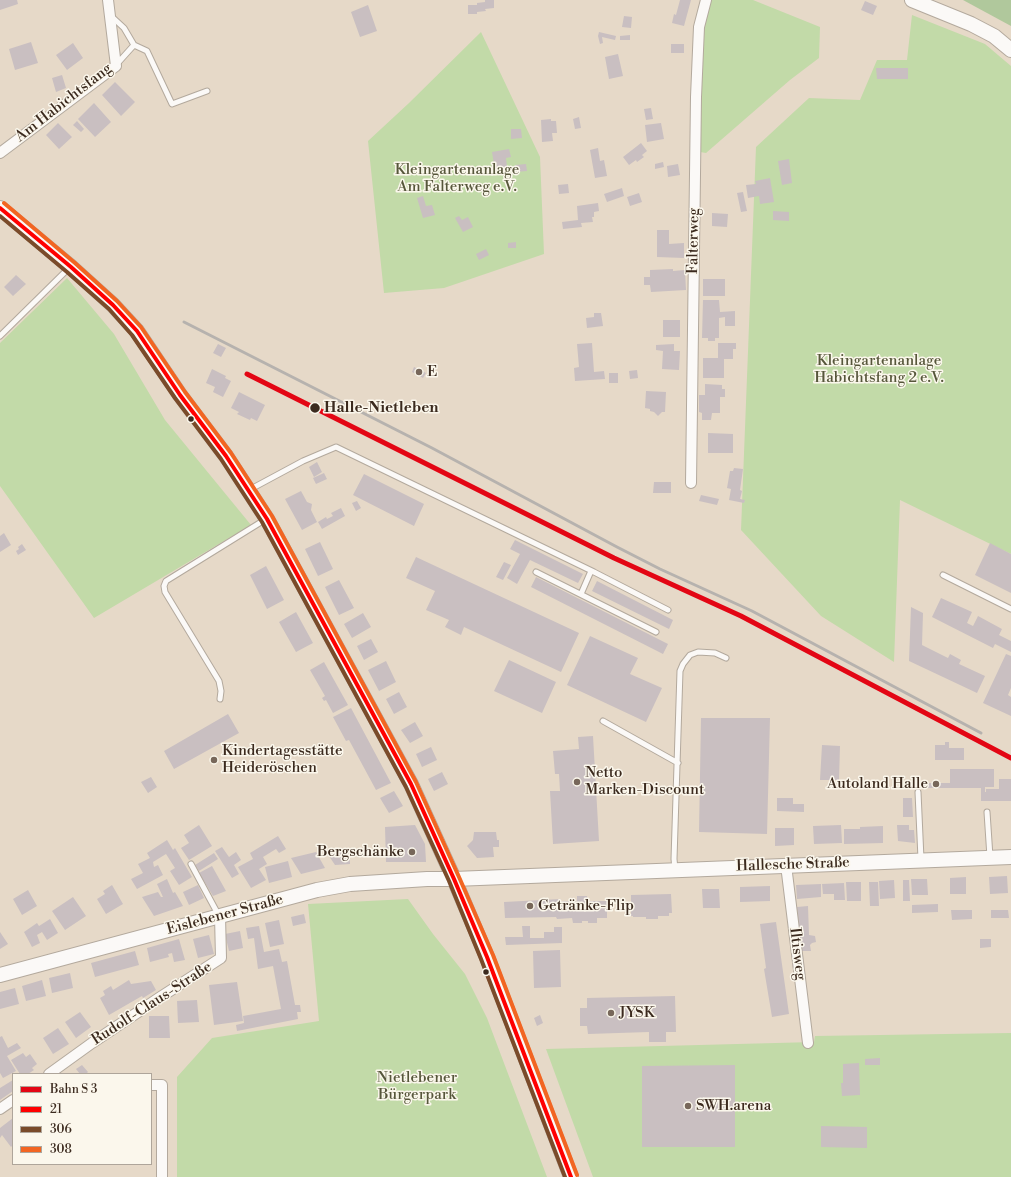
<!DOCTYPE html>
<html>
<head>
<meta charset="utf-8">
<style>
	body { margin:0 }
	#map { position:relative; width:1011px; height:1177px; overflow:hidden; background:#e6d9c8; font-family:"Libre Bodoni",serif }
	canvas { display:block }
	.legend { position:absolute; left:12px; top:1073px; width:140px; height:92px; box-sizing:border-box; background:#fbf7ec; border:1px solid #aea59a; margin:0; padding:5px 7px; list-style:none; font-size:12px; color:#3b2a1e }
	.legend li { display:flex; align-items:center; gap:8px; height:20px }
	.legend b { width:20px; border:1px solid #aea59a }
</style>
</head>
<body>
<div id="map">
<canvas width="1011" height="1177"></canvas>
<ul class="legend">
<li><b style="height:5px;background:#e30614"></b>Bahn S 3</li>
<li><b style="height:5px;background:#f00"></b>21</li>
<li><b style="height:5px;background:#7a4b2a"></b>306</li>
<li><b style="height:5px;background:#f26522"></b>308</li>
</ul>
</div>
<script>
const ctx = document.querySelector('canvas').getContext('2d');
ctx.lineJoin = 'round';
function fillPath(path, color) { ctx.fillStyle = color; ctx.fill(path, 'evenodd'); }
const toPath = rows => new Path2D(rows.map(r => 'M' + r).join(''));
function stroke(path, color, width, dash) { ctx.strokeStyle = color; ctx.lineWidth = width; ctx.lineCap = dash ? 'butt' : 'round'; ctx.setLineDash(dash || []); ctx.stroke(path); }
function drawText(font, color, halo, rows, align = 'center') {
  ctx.font = font + ' "Libre Bodoni",serif'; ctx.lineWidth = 3; ctx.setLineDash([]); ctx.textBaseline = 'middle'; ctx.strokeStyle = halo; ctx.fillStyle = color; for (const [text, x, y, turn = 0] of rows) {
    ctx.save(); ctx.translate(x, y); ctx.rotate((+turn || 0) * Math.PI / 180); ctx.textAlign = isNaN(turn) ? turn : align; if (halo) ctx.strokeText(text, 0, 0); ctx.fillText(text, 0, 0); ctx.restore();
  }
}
fillPath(toPath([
	[708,0,753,0,820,27,819,58,790,80,706,153,700,152,698,24],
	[912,15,985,44,1011,66,1011,554,900,500,894,662,821,616,741,530,756,147,809,98,860,100,877,60,907,60],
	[481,32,540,157,544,254,444,288,384,293,368,141,409,103],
	[67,278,114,334,165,420,251,525,94,618,0,486,0,343],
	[408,899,433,934,465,974,487,1018,547,1177,177,1177,177,1077,212,1038,319,1021,308,904],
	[1011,1033,1011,1177,593,1177,546,1049,814,1042,815,1036]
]), '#c2daa8');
fillPath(toPath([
	[963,0,1011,0,1011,26]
]), '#b0c89c');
fillPath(toPath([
	[0,0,17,0,18,4,0,10],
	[485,0,494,0,494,8,485,9,486,11,477,12,477,14,468,14,468,5,477,5,477,3,485,2],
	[680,0,691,0,684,26,672,23,674,14,676,15],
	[865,1,877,6,873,15,861,10],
	[368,5,377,31,360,37,351,12],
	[624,16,632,17,631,28,622,27],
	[599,32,616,36,615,40,602,37,603,43,600,44,598,36],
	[630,35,630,40,620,40,620,36],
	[31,42,38,63,15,70,9,49],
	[73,43,83,58,67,70,56,55],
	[671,44,684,44,684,53,671,53],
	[618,54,623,76,609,79,605,57],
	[876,68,908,68,908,79,877,79],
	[62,75,66,88,56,92,52,78],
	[115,82,135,102,121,116,102,95],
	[94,103,111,122,95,137,78,119],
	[651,108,653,119,646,120,644,109],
	[579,117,581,128,575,129,573,119],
	[551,119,551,121,556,121,557,133,552,133,553,141,542,142,541,120],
	[77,121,84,129,81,132,73,125],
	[58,123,72,137,59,149,46,135],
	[661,123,664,139,647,142,645,125],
	[511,129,521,129,522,138,511,139],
	[641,143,647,151,642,155,644,157,637,162,636,160,629,165,623,157],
	[598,148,600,161,604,160,607,176,595,178,590,150],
	[509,149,511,157,506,158,507,167,495,170,492,152],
	[789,159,792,183,782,185,778,161],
	[663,162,664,167,655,169,655,164],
	[526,164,527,171,516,172,515,165],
	[678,164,680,175,668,177,667,166],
	[770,178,774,202,760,204,759,196,748,198,746,185,756,184,755,181],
	[568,184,569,193,559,194,558,185],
	[622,188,624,196,607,202,604,194],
	[743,192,747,211,741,212,737,193],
	[639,193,642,202,630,206,627,197],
	[423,196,426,206,432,205,435,215,423,218,417,198],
	[598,203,599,211,594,212,594,217,592,217,593,222,581,223,582,227,563,229,562,222,578,220,577,206],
	[773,211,789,212,789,221,773,220],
	[712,213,728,214,727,227,712,226],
	[459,216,462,220,468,217,473,227,463,232,455,218],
	[657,230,669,230,669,244,684,243,684,258,657,257],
	[516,242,516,248,508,248,508,243],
	[486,249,489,255,479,260,476,254],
	[673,269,673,271,685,270,686,290,651,292,650,285,644,285,644,277,650,277,650,270],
	[16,275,26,284,13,296,4,287],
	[703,279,725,279,725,296,703,296],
	[703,300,719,300,720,312,735,311,735,326,725,326,725,317,719,318,719,338,715,338,715,341,708,341,708,338,702,338],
	[594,313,601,313,603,326,587,328,586,318,594,317],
	[663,320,680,320,680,337,663,337],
	[592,343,594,372,604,371,605,379,575,381,574,368,579,367,577,344],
	[718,343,736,343,736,349,733,349,733,359,724,359,724,378,703,378,703,358,718,358],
	[218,344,226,348,221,357,213,353],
	[674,344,674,351,680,351,679,370,662,369,663,351,656,350,656,345],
	[414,367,426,373,423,378,412,372],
	[212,369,226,376,225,378,231,381,223,397,213,392,215,387,206,383],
	[637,370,638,378,630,379,629,371],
	[609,373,618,373,618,383,609,383],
	[705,384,722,385,722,389,725,389,725,397,720,397,720,413,712,413,711,420,702,420,702,413,699,412,699,395,705,395],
	[646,391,666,392,665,412,662,412,658,416,654,412,650,411,650,409,645,408],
	[239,392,265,405,257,421,251,418,250,420,237,414,239,412,231,408],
	[708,433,733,434,733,453,708,453],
	[317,462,322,472,314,477,309,467],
	[734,468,743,469,740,490,742,491,740,499,745,500,744,503,729,500,731,489,727,488,730,471,733,471],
	[324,473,327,479,316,484,313,478],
	[364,474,424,504,414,526,353,495],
	[654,482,671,482,671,493,653,493],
	[301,491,307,502,312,504,311,510,317,522,302,530,285,499],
	[701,495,719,499,717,505,699,501],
	[357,501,361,508,356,511,352,503],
	[341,508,345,516,322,529,318,522,326,517,327,519,333,516,331,513],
	[4,533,11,545,0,552,0,536],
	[515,540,583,574,578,583,530,560,517,584,507,578,520,554,510,549],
	[320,542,333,569,318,576,305,549],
	[990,543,1011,554,1011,593,975,575],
	[22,544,26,550,18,555,16,551,19,549,18,547],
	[416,557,579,633,561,672,464,627,461,635,445,627,449,620,426,610,435,591,406,578],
	[504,562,511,565,503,580,496,577],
	[266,566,284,600,267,609,250,575],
	[536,577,668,644,663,654,531,587],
	[339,580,354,608,339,615,325,587],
	[597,581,673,620,669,629,592,591],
	[941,598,972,612,967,623,973,626,978,616,1002,629,999,635,1011,641,1011,652,995,644,993,648,932,617],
	[911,607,923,613,922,645,948,658,950,654,961,660,959,664,985,676,977,693,909,661],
	[296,612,313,643,296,652,279,622],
	[363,613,371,627,352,638,344,624],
	[590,636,638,658,630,674,662,688,646,722,567,685],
	[371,639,378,652,364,660,357,646],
	[1006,654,1011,656,1011,688,1008,695,1011,697,1011,716,983,703],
	[509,660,556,682,542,713,494,691],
	[386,661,396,682,379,691,368,670],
	[324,662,348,705,333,713,326,700,324,701,322,698,325,696,310,670],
	[399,692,407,707,394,714,386,699],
	[351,708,391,783,376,790,349,740,346,741,333,717],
	[228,714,239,733,174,769,164,751],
	[701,718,770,718,767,834,699,832],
	[415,722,423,736,410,743,401,730],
	[593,736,599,841,553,844,550,791,560,791,559,774,555,774,553,751,579,749,578,737],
	[945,742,949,742,949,748,964,748,964,760,935,760,935,745,945,745],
	[822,745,840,746,839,780,820,780],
	[431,747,437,760,422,767,416,754],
	[950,769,994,769,994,787,985,787,985,792,986,792,986,789,999,789,999,779,1011,779,1011,801,981,801,981,788,922,788,922,783,950,783],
	[442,772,448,784,434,791,428,779],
	[151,777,157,787,148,793,141,782],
	[394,791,403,806,389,813,380,798],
	[777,798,793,798,793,804,804,804,804,812,777,811],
	[903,798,912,798,913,817,903,817],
	[199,825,212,846,189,860,181,848,189,843,184,835],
	[415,825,425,844,426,862,386,862,385,827],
	[841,825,842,843,814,844,813,826],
	[897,825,909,825,909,830,914,830,915,843,898,841],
	[883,826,883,843,844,844,844,829,860,829,860,827],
	[775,828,794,828,794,845,775,846],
	[474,832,496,832,497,840,499,840,499,847,493,847,494,857,477,858,467,846,473,840],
	[278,836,286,849,279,853,276,849,263,857,267,864,259,869,266,880,251,888,238,867,253,859,250,853],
	[167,840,173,850,175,848,192,877,179,885,170,871,175,868,166,854,153,862,154,867,158,865,163,875,137,889,131,879,143,873,138,864,150,858,147,853],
	[222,847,229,857,236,852,241,860,234,865,239,874,232,878,215,851],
	[349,848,350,864,335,865,325,850],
	[316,852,325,868,301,874,291,858],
	[214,853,218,859,199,871,195,865],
	[288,861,292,877,269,883,265,867],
	[212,866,226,891,213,896,199,873],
	[1007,876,1008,893,990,894,989,877],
	[966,877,966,894,950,894,950,878],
	[167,879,173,893,175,892,183,906,154,916,142,897,158,892,161,897,163,897,157,884],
	[911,879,927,879,928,895,912,895],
	[894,880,895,898,880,899,879,881],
	[903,880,909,880,910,901,903,901],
	[846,882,861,882,861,901,847,901],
	[869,882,878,882,879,906,870,906],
	[844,883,845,900,834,900,834,894,823,894,822,884],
	[821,884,821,897,797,899,796,885],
	[112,885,123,904,106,914,97,899,105,894,103,891],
	[198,885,204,898,189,905,183,892],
	[770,886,770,901,740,902,740,887],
	[702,889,719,889,720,908,703,908],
	[28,890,37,906,22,915,13,899],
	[671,894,672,913,669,913,669,916,658,916,658,919,646,919,646,917,633,917,633,916,631,916,631,895],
	[577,896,587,896,588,901,607,901,607,918,597,918,597,923,588,923,588,921,582,921,582,923,573,923,572,918,557,919,556,917,505,918,504,902,561,899,561,901,577,901],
	[73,897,86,916,65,930,52,911],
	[938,904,938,912,912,913,912,905],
	[808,906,809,935,815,936,816,942,812,943,810,945,811,951,801,951,797,907],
	[951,910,972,910,972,919,952,920],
	[991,910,1008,910,1009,918,991,918],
	[304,914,306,923,293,926,291,917],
	[50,919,58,933,47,940,42,932,37,935,40,943,32,947,24,932,37,923,39,926],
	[279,920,284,944,270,947,265,923],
	[776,922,789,1014,772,1017,764,969,766,968,760,924],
	[259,926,264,952,279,949,282,962,287,961,295,1005,300,1005,301,1012,297,1012,298,1019,237,1031,236,1025,244,1023,243,1016,281,1009,273,966,258,969,254,938,248,939,246,928],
	[522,926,530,926,530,938,544,938,544,932,554,932,554,927,562,927,562,943,506,945,505,937,523,937],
	[240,931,243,948,229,951,225,934],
	[0,932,8,944,0,949],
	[209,935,214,954,198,958,193,939],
	[179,939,185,960,174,962,172,953,168,954,169,957,150,962,147,948],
	[980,939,991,939,991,947,980,948],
	[560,950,561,987,534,988,533,951],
	[135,951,139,965,95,977,91,963],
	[70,973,73,988,52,993,49,978],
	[42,980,46,996,26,1001,22,986],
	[129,980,131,984,151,981,156,990,143,998,142,996,109,1015,100,998,105,995,103,991,111,986,113,990],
	[237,982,243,1021,214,1025,209,985],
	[15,988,19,1004,0,1009,0,992],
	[675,996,676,1032,666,1032,666,1042,649,1042,649,1032,588,1034,587,1026,580,1026,580,1008,587,1008,587,998],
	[197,1000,199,1022,178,1023,177,1001],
	[80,1012,91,1027,76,1038,65,1022],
	[540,1015,543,1023,537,1026,534,1018],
	[149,1016,169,1016,170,1038,149,1038],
	[58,1028,69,1044,53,1054,43,1038],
	[2,1036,8,1048,17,1043,21,1048,7,1056,16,1071,3,1078,0,1073,0,1037],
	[23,1053,26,1057,30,1054,37,1064,32,1068,34,1070,28,1074,20,1074,11,1060],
	[880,1058,880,1065,865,1065,865,1059],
	[859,1063,860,1095,842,1096,841,1083,843,1083,843,1064],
	[82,1065,88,1072,86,1074,80,1074,76,1069],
	[735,1065,735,1147,642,1147,642,1066],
	[13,1080,13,1091,0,1100,0,1088],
	[13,1118,13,1145,11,1147,2,1135,0,1138,0,1128],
	[821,1126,867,1127,867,1148,821,1147]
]), '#c9bfc1');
const lane = toPath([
	[111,16,124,28,134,45],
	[116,65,134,45,147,51,172,104,207,91],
	[0,336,70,267],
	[249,490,303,461,336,447,594,572,668,610],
	[536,572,656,632],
	[943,575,1011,609],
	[581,594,591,571],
	[220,699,221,691,219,681,165,592,164,586,166,581,266,519],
	[603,721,678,763],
	[918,792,921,859],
	[987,812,990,857],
	[191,864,219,916],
	[675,869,674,859,680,671,683,664,690,655,698,652,715,653,726,658]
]);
const street = toPath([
	[0,153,116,66,108,0],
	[691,483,696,97,699,27,706,0],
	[786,865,808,1043],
	[49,1074,92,1043,159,998,221,958,220,916],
	[151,1085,162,1085,162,1177],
	[0,1109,13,1100]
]);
const secondary = toPath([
	[912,0,971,24,994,36,1011,50],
	[0,208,71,267,113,305,137,331,180,395,226,456,267,519,411,784,454,879,487,957,571,1177],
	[0,975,317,890,350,884,427,879,454,879,1011,857]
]);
stroke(lane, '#b3a99d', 7);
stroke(street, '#b3a99d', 12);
stroke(secondary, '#b3a99d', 16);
stroke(lane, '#fbf9f7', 5);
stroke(street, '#fbf9f7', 10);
stroke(secondary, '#fbf9f7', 14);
stroke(toPath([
	[184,322,432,448,617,547,660,569,752,611,981,733]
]), '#b6b2ae', 3);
stroke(toPath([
	[0,208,71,267,113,305,137,331,180,395,226,456,267,519,411,784,454,879,487,957,571,1177]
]), '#f00', 4);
stroke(toPath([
	[0,216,67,272,109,309,132,335,175,398,221,459,262,522,406,787,449,881,481,959,565,1177]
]), '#7a4b2a', 4);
stroke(toPath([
	[4,203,75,263,117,301,141,327,185,392,231,453,272,516,416,782,459,877,493,955,577,1175]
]), '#f26522', 4);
stroke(toPath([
	[247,374,614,558,741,616,1011,758]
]), '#e30614', 5);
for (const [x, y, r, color] of [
	[419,372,4,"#77675a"],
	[315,408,5.5,"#3b2a1e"],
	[191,419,3.5,"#3b2a1e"],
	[214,760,4,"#77675a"],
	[577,782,4,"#77675a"],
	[936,784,4,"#77675a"],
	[412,852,4,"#77675a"],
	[530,906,4,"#77675a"],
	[486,972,3.5,"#3b2a1e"],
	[611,1013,4,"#77675a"],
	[688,1106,4,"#77675a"]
]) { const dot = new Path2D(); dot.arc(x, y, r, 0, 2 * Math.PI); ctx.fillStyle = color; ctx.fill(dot); stroke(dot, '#fbf7ec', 1.5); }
drawText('15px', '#3b2a1e', '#fbf7ec', [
	["Am Habichtsfang",64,103,-38],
	["Falterweg",694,241,-89],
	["Hallesche Straße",793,865,-2],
	["Eislebener Straße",225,915,-15],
	["Iltisweg",797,954,83],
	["Rudolf-Claus-Straße",152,1004,-33]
]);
drawText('15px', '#56563a', '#fbf7ec', [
	["Kleingartenanlage",457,170],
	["Am Falterweg e.V.",457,187],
	["Kleingartenanlage",879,361],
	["Habichtsfang 2 e.V.",879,378],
	["Nietlebener",417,1078],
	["Bürgerpark",417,1095]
]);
drawText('15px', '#3b2a1e', '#fbf7ec', [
	["E",427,372],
	["Kindertagesstätte",222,751],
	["Heideröschen",222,768],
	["Netto",585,773],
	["Marken-Discount",585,790],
	["Autoland Halle",928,784,"right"],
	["Bergschänke",404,852,"right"],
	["Getränke-Flip",538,906],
	["JYSK",619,1013],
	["SWH.arena",696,1106]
], 'left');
drawText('bold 15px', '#3b2a1e', '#fbf7ec', [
	["Halle-Nietleben",324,408]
], 'left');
</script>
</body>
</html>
